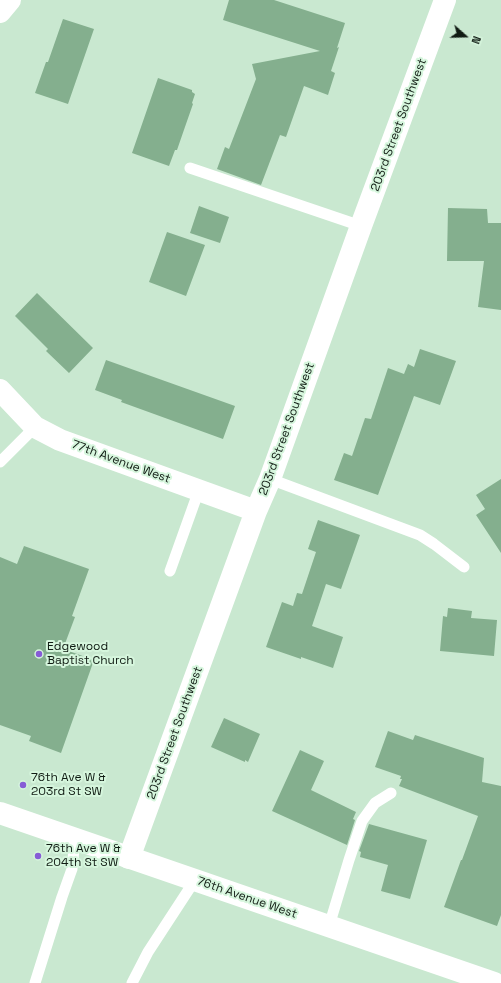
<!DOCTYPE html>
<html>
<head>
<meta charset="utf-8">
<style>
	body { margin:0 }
	#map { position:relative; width:501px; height:983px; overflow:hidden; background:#c9e8d0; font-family:"Space Grotesk",sans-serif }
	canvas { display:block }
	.north { position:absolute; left:445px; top:16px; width:40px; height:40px; -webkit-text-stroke:3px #d6f6dd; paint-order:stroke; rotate:110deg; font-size:11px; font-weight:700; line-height:16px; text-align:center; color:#101b13 }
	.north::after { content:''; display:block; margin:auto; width:14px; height:18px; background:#101b13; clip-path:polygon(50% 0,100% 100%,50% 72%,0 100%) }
</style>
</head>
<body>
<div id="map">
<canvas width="501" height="983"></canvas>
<div class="north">N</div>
</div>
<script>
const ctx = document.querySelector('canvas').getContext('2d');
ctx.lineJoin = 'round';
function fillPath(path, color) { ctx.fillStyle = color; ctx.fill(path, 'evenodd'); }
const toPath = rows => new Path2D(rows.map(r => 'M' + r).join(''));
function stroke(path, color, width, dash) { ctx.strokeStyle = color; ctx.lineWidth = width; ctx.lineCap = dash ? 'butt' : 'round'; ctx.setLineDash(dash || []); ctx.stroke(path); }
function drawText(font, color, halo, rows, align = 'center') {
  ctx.font = font + ' "Space Grotesk",sans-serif'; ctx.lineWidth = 4; ctx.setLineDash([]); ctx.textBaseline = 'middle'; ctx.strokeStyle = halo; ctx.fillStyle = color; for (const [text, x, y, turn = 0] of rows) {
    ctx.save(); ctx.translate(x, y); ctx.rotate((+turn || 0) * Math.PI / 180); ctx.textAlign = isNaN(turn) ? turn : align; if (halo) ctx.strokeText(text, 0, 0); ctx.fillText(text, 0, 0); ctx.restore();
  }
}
fillPath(toPath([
	[229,0,274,0,345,23,337,48,339,47,331,71,335,73,328,95,304,86,286,137,280,135,261,185,217,169,225,147,229,149,256,79,252,64,320,51,223,20],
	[63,19,94,29,68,104,35,93,46,62,48,62],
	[158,78,192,90,192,92,195,94,192,103,193,104,186,124,177,150,175,150,169,166,132,153],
	[199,206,229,217,220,243,190,233],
	[448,208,487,209,488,223,501,223,501,310,478,307,484,261,447,261],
	[167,232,205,245,186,296,149,282],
	[37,293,93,348,69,373,46,351,48,349,15,316],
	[420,349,456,361,440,405,414,396,378,495,334,480,344,453,352,456,365,418,371,419,388,368,404,374,408,364,414,367],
	[106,360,235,406,223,439,121,402,122,400,95,390],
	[501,479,501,553,476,515,485,509,476,495],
	[318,520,360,535,341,589,326,584,312,626,343,637,333,668,301,657,301,659,266,647,282,602,293,606,297,593,302,594,316,552,308,549],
	[24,546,89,569,72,616,75,617,63,649,94,660,61,753,29,741,31,736,0,725,0,557,17,564],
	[448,608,472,611,471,618,497,620,494,656,440,651,443,616,447,617],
	[224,718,260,734,248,762,245,760,245,762,211,747],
	[388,731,413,740,415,735,484,758,482,782,501,786,501,915,497,926,444,907,461,860,462,860,478,816,399,786,402,779,400,779,401,776,375,767],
	[300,750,324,761,311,790,356,812,353,819,355,820,347,845,272,811],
	[369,824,427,840,410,899,381,891,388,865,360,857,361,852,359,851]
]), '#84af8e');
stroke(toPath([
	[190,168,361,226],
	[0,462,35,427],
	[270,479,420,535,434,544,464,567],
	[170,571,199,490],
	[329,926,349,860,362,821,375,803,391,793],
	[35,983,62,897,72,869,75,839],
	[132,983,148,952,195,880]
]), '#fff', 11);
stroke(toPath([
	[0,12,10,0],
	[0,390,35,427,60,440,256,511],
	[129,858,256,511,270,479,361,226,445,0]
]), '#fff', 22);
stroke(toPath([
	[0,813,494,983]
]), '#fff', 22);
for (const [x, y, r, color] of [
	[39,654,4,"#875cd6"],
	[23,785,4,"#875cd6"],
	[38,856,4,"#875cd6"]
]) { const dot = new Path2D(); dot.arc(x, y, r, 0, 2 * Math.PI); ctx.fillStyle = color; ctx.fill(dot); stroke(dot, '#d6f6dd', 1.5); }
drawText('12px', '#101b13', '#d6f6dd', [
	["203rd Street Southwest",399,125,-70],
	["203rd Street Southwest",287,429,-70],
	["77th Avenue West",121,462,20],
	["203rd Street Southwest",175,733,-70],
	["76th Avenue West",247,898,19]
]);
drawText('12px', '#101b13', '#d6f6dd', [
	["Edgewood",47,647],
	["Baptist Church",47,661],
	["76th Ave W &",31,778],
	["203rd St SW",31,792],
	["76th Ave W &",46,849],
	["204th St SW",46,863]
], 'left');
</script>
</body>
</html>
